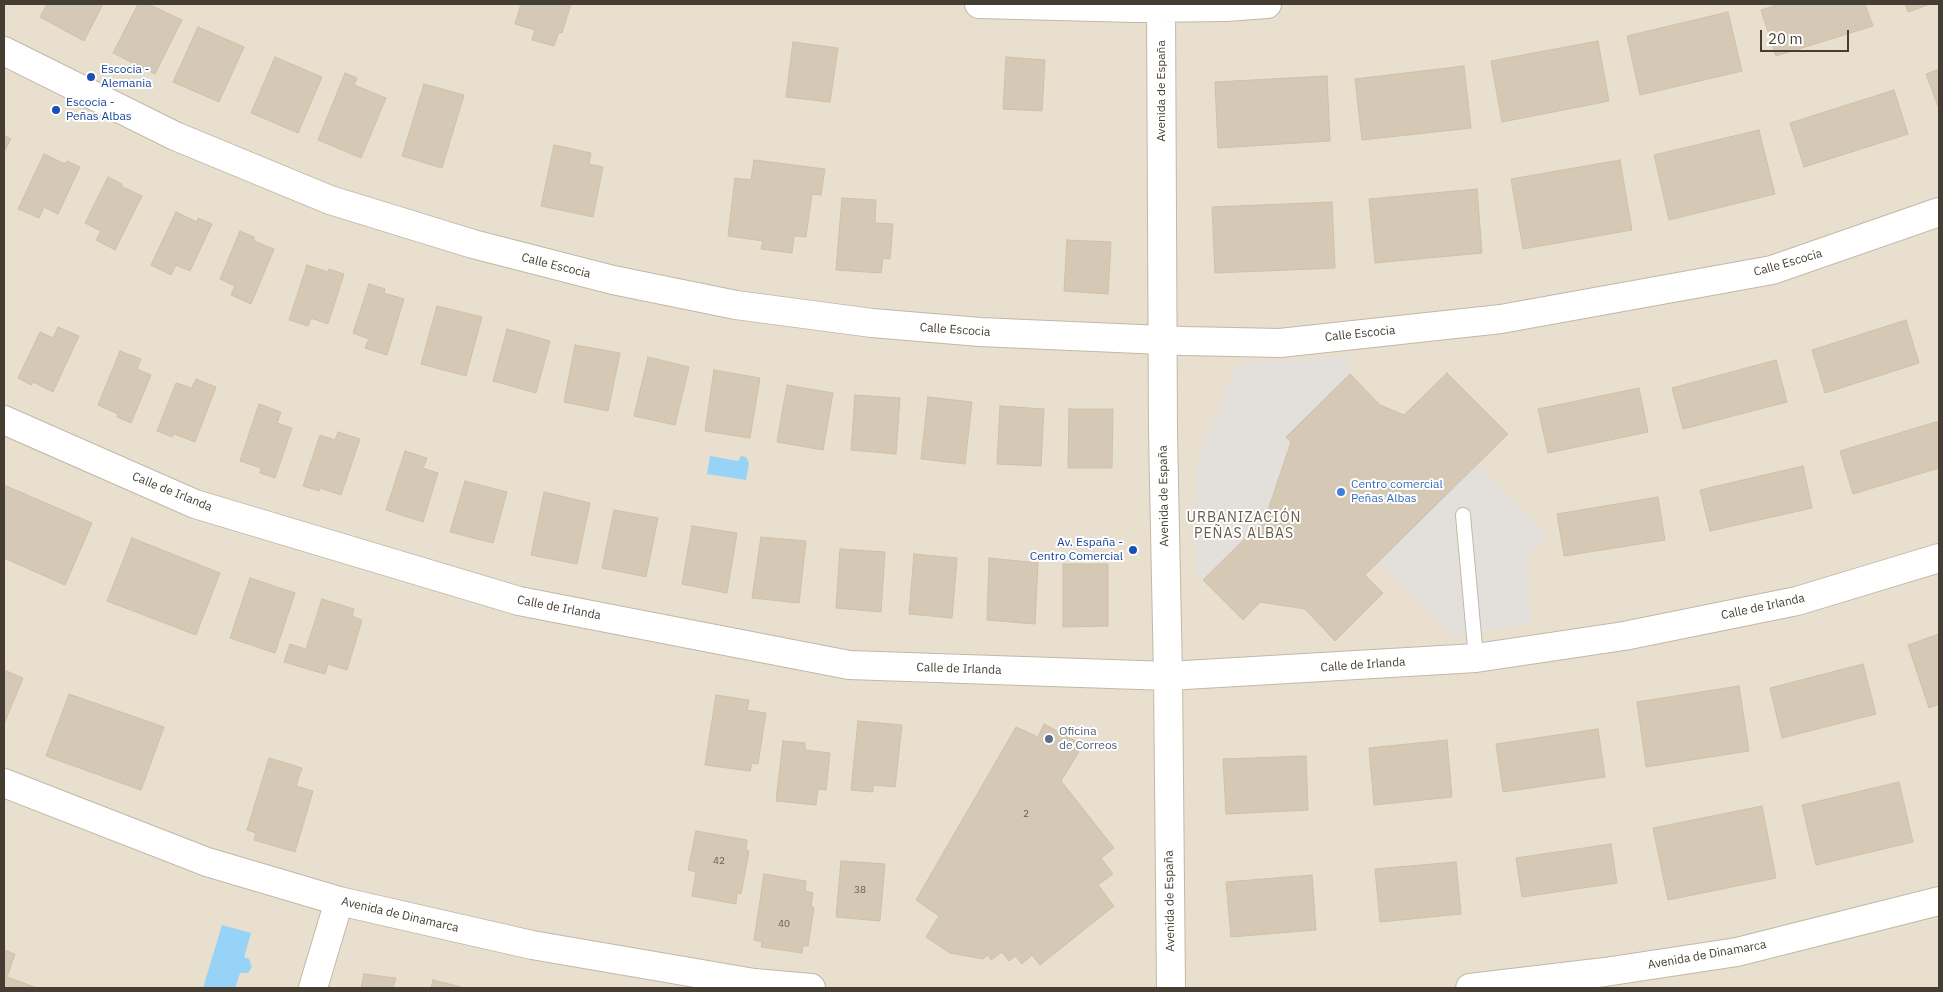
<!DOCTYPE html>
<html>
<head>
<meta charset="utf-8">
<style>
	body { margin:0 }
	#map { position:relative; width:1943px; height:992px; overflow:hidden; background:#f3ede2; font-family:"IBM Plex Sans",sans-serif }
	canvas { display:block }
	.frame { position:absolute; inset:0; border:5px solid #453d32; pointer-events:none }
	.scale { position:absolute; left:1760px; top:30px; width:89px; height:22px; box-sizing:border-box; border:2px solid #453d32; border-top:0; padding-left:6px; font-size:15px; line-height:18px; white-space:nowrap; color:#453d32; -webkit-text-stroke:4px #fff; paint-order:stroke }
</style>
</head>
<body>
<div id="map">
<canvas width="1943" height="992"></canvas>
<div class="frame"></div>
<div class="scale">20 m</div>
</div>
<script>
const ctx = document.querySelector('canvas').getContext('2d');
ctx.lineJoin = 'round';
function fillPath(path, color) { ctx.fillStyle = color; ctx.fill(path, 'evenodd'); }
const toPath = rows => new Path2D(rows.map(r => 'M' + r).join(''));
function stroke(path, color, width, dash) { ctx.strokeStyle = color; ctx.lineWidth = width; ctx.lineCap = dash ? 'butt' : 'round'; ctx.setLineDash(dash || []); ctx.stroke(path); }
function drawText(font, color, halo, rows, align = 'center') {
  ctx.font = font + ' "IBM Plex Sans",sans-serif'; ctx.lineWidth = 4; ctx.setLineDash([]); ctx.textBaseline = 'middle'; ctx.strokeStyle = halo; ctx.fillStyle = color; for (const [text, x, y, turn = 0] of rows) {
    ctx.save(); ctx.translate(x, y); ctx.rotate((+turn || 0) * Math.PI / 180); ctx.textAlign = isNaN(turn) ? turn : align; if (halo) ctx.strokeText(text, 0, 0); ctx.fillText(text, 0, 0); ctx.restore();
  }
}
fillPath(toPath([
	[4,4,1939,4,1939,988,4,988]
]), '#e8dfcf');
fillPath(toPath([
	[1348,357,1350,374,1286,436,1291,442,1265,519,1203,580,1196,575,1196,463,1238,363],
	[1477,464,1547,533,1527,559,1531,624,1453,636,1378,562]
]), '#e3e0db');
fillPath(toPath([
	[710,456,738,461,741,456,746,457,749,463,746,480,707,474],
	[222,925,251,933,244,957,249,959,252,967,248,973,240,973,235,988,203,988]
]), '#97d2f7');
const building = toPath([
	[47,4,103,4,84,41,40,17,47,4],
	[138,4,148,4,182,20,155,74,113,53,138,4],
	[521,4,571,4,562,33,559,32,554,46,532,40,535,30,515,24,521,4],
	[1780,4,1865,4,1873,26,1776,56,1761,10,1780,4],
	[1905,4,1930,4,1908,12,1905,4],
	[1728,12,1742,71,1640,95,1627,36,1728,12],
	[198,27,244,47,219,102,173,82,198,27],
	[1598,41,1609,101,1502,122,1491,61,1598,41],
	[793,42,838,48,830,102,786,97,793,42],
	[275,57,322,77,298,133,251,113,275,57],
	[1006,57,1045,60,1042,111,1003,109,1006,57],
	[1464,66,1471,128,1362,140,1355,79,1464,66],
	[1939,69,1939,109,1926,74,1939,69],
	[345,73,357,78,354,85,386,98,361,158,318,140,345,73],
	[1327,76,1330,141,1218,148,1215,82,1327,76],
	[424,84,464,95,442,168,402,156,424,84],
	[1894,90,1908,134,1804,167,1790,123,1894,90],
	[1759,130,1775,194,1669,220,1654,155,1759,130],
	[4,135,11,139,4,152,4,135],
	[554,145,591,153,589,164,603,167,593,217,541,206,554,145],
	[44,154,65,164,67,161,80,167,58,214,44,207,39,218,18,209,44,154],
	[754,160,825,169,821,195,812,194,806,237,794,236,792,253,761,249,763,241,728,236,735,178,751,180,754,160],
	[1620,160,1632,230,1523,249,1511,179,1620,160],
	[108,177,122,184,121,186,142,196,115,250,96,240,101,231,85,223,108,177],
	[1477,189,1482,253,1375,263,1369,199,1477,189],
	[842,198,876,200,875,223,893,224,890,259,883,258,881,273,836,270,842,198],
	[1332,202,1335,268,1215,273,1212,207,1332,202],
	[176,212,197,222,198,218,212,224,190,271,176,265,171,275,151,265,176,212],
	[240,231,254,237,254,241,274,249,251,304,231,295,235,286,220,279,240,231],
	[1067,240,1111,242,1108,294,1064,291,1067,240],
	[307,265,328,272,329,269,344,274,328,324,311,318,308,326,289,320,307,265],
	[369,284,385,289,384,293,404,299,387,355,365,348,369,339,353,333,369,284],
	[437,306,482,317,466,376,421,364,437,306],
	[1906,320,1919,363,1825,393,1812,350,1906,320],
	[58,327,79,336,53,392,33,382,31,385,18,378,40,332,53,338,58,327],
	[507,329,550,341,536,393,493,381,507,329],
	[575,345,620,353,608,411,564,402,575,345],
	[120,351,141,359,137,369,151,375,131,423,117,417,118,414,98,405,120,351],
	[648,357,689,367,675,425,634,416,648,357],
	[1776,360,1787,402,1683,429,1672,388,1776,360],
	[714,370,760,378,750,438,705,431,714,370],
	[1447,373,1508,434,1365,575,1383,593,1335,641,1305,609,1260,602,1243,620,1203,580,1265,519,1291,442,1286,437,1350,374,1380,405,1404,415,1447,373],
	[196,379,216,387,195,442,174,434,172,437,157,431,176,383,192,388,196,379],
	[787,385,833,393,823,450,777,442,787,385],
	[1639,388,1648,432,1548,453,1538,409,1639,388],
	[855,395,900,398,896,454,851,450,855,395],
	[928,397,972,402,965,464,921,459,928,397],
	[259,404,281,412,277,423,292,428,275,478,260,473,261,468,240,461,259,404],
	[1000,406,1044,409,1041,466,997,464,1000,406],
	[1069,409,1113,409,1112,468,1068,468,1069,409],
	[1939,421,1939,468,1853,494,1840,451,1939,421],
	[338,432,360,439,341,495,320,488,319,491,303,486,320,435,335,440,338,432],
	[405,451,427,458,423,468,438,473,423,522,386,510,405,451],
	[1803,466,1812,508,1710,531,1700,490,1803,466],
	[465,481,507,492,493,543,450,532,465,481],
	[4,485,92,523,65,585,4,558,4,485],
	[544,492,590,503,577,564,531,555,544,492],
	[1658,497,1665,540,1564,556,1557,514,1658,497],
	[614,510,658,518,646,577,602,568,614,510],
	[692,526,737,533,727,593,682,584,692,526],
	[761,537,806,541,799,603,752,598,761,537],
	[132,538,220,573,196,635,107,601,132,538],
	[840,549,885,552,881,612,836,608,840,549],
	[914,554,957,558,952,618,909,614,914,554],
	[989,558,1038,563,1035,624,987,620,989,558],
	[1063,564,1108,564,1108,626,1063,627,1063,564],
	[250,578,295,593,275,653,230,638,250,578],
	[322,599,354,609,352,616,362,620,347,670,328,664,325,674,284,662,290,644,306,649,322,599],
	[1939,634,1939,704,1929,708,1908,645,1939,634],
	[1863,664,1876,714,1782,738,1770,688,1863,664],
	[4,670,23,678,4,724,4,670],
	[1739,686,1749,751,1646,767,1637,702,1739,686],
	[69,694,164,727,141,790,46,756,69,694],
	[716,695,749,700,747,710,766,713,758,764,752,763,750,771,705,765,716,695],
	[858,721,902,725,895,787,873,785,873,792,851,790,858,721],
	[1044,724,1083,745,1061,781,1114,848,1101,858,1113,874,1098,885,1114,906,1040,965,1032,955,1022,964,1015,956,1009,961,1002,952,991,960,988,955,983,959,950,953,926,937,939,916,916,900,1016,727,1038,737,1044,724],
	[1598,729,1605,777,1503,792,1496,744,1598,729],
	[1447,740,1452,797,1374,805,1369,748,1447,740],
	[783,741,805,743,805,750,830,753,826,790,818,789,816,805,776,801,783,741],
	[1306,756,1308,810,1226,814,1223,759,1306,756],
	[269,758,302,768,296,786,313,791,295,852,254,840,256,833,247,830,269,758],
	[1899,782,1913,842,1816,865,1802,805,1899,782],
	[1762,806,1776,878,1668,900,1653,828,1762,806],
	[696,831,747,840,746,850,749,851,741,894,737,893,736,904,692,896,696,872,688,870,696,831],
	[1611,844,1617,883,1522,897,1516,858,1611,844],
	[841,861,885,864,880,921,836,917,841,861],
	[1456,862,1461,914,1380,922,1375,869,1456,862],
	[764,874,806,881,805,891,813,893,811,906,814,908,808,946,803,946,802,953,761,947,762,942,754,940,764,874],
	[1312,875,1316,930,1231,937,1226,882,1312,875],
	[4,950,15,954,7,977,37,988,4,988,4,950],
	[364,974,396,978,393,988,361,988,364,974],
	[433,980,465,988,431,988,433,980]
]);
fillPath(building, '#d5c9b6');
stroke(building, '#d1c0a9', 1);
const lane = toPath([
	[1463,515,1476,658]
]);
const street = toPath([
	[979,4,1136,8,1226,7,1267,4],
	[1161,4,1163,433,1168,676,1171,988],
	[4,51,175,136,330,200,473,244,613,280,736,305,872,323,980,332,1185,341,1280,343,1501,319,1772,270,1939,212],
	[4,420,195,504,519,601,849,665,1168,676,1476,658,1624,636,1797,601,1939,558],
	[4,783,207,862,339,901,532,945,754,983,811,988],
	[313,988,339,901],
	[1470,988,1605,972,1737,952,1939,901]
]);
stroke(lane, '#c2b8a7', 16);
stroke(street, '#c2b8a7', 30);
stroke(lane, '#fff', 14);
stroke(street, '#fff', 28);
for (const [x, y, r, color] of [
	[91,77,5,"#1a4fb4"],
	[56,110,5,"#1a4fb4"],
	[1341,492,5,"#3f7fe0"],
	[1133,550,5,"#1a4fb4"],
	[1049,739,5,"#5c6f8a"]
]) { const dot = new Path2D(); dot.arc(x, y, r, 0, 2 * Math.PI); ctx.fillStyle = color; ctx.fill(dot); stroke(dot, '#fff', 2); }
drawText('10px', '#696053', null, [
	["2",1026,814],
	["42",719,861],
	["38",860,890],
	["40",784,924]
]);
drawText('12px', '#164399', '#fff', [
	["Escocia -",101,70],
	["Alemania",101,84],
	["Escocia -",66,103],
	["Peñas Albas",66,117],
	["Av. España -",1123,543,"right"],
	["Centro Comercial",1123,557,"right"]
], 'left');
drawText('12px', '#453d32', '#fff', [
	["Avenida de España",1162,91,-90],
	["Calle Escocia",1788,263,-16],
	["Calle Escocia",556,266,14],
	["Calle Escocia",955,330,4],
	["Calle Escocia",1360,334,-6],
	["Calle de Irlanda",172,492,22],
	["Avenida de España",1164,496,-91],
	["Calle de Irlanda",1763,607,-12],
	["Calle de Irlanda",559,608,11],
	["Calle de Irlanda",1363,665,-4],
	["Calle de Irlanda",959,669,2],
	["Avenida de España",1170,901,-91],
	["Avenida de Dinamarca",400,915,13],
	["Avenida de Dinamarca",1707,955,-10]
]);
drawText('12px', '#366cbe', '#fff', [
	["Centro comercial",1351,485],
	["Peñas Albas",1351,499]
], 'left');
drawText('12px', '#4e5e75', '#fff', [
	["Oficina",1059,732],
	["de Correos",1059,746]
], 'left');
ctx.letterSpacing = '1px';
drawText('14px', '#695b48', '#fff', [
	["URBANIZACIÓN",1244,518],
	["PEÑAS ALBAS",1244,534]
]);
ctx.letterSpacing = '0px';
</script>
</body>
</html>
